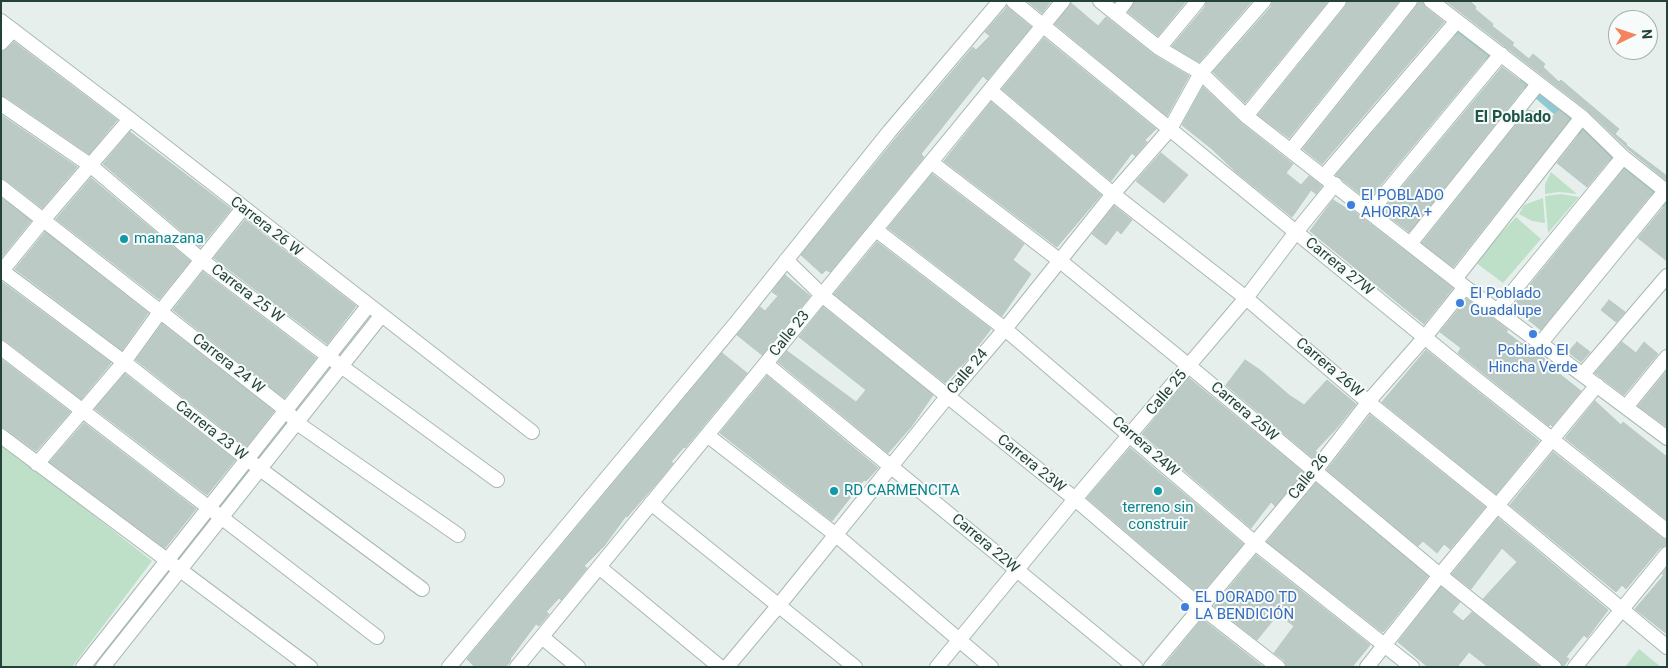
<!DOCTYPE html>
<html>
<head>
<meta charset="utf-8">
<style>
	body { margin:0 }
	#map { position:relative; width:1668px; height:668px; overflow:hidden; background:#e6efeb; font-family:Roboto,sans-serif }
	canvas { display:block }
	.frame { position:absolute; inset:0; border:2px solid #24423a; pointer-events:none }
	.north { position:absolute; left:1608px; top:10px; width:50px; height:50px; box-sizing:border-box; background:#f7fbf9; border:1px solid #a3b1ad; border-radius:50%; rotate:86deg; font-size:14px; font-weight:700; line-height:20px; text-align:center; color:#24423a }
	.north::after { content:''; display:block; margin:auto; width:18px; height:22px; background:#f4845f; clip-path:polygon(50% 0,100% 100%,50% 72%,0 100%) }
</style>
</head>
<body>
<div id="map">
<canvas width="1668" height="668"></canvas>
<div class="frame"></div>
<div class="north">N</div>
</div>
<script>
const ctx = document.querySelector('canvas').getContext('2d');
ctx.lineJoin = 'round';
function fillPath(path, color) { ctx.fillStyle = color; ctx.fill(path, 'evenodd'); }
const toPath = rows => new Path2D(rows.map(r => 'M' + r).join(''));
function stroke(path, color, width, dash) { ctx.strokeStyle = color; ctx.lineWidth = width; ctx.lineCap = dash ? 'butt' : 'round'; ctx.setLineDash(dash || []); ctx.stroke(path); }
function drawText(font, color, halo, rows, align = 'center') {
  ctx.font = font + ' Roboto,sans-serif'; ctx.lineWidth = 4; ctx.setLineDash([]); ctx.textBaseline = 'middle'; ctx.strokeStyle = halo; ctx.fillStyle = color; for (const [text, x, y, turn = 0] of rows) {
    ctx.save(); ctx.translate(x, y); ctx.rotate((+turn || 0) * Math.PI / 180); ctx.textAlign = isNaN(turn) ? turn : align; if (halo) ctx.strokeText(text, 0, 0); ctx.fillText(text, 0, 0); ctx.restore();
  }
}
fillPath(toPath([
	[1551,172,1577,194,1559,192,1545,194,1545,184],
	[1561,194,1579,197,1548,233,1545,196],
	[1543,198,1545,223,1532,221,1519,214,1524,205],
	[1516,217,1541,239,1503,283,1475,262],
	[1,443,152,561,72,667,1,667],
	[1639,649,1661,667,1625,667]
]), '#bfe0c8');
stroke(toPath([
	[1459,31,1495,58],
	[1527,82,1667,201]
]), '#8ec9d4', 14);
const building = toPath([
	[1027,1,1051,1,1042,13,1027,1],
	[1135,1,1186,1,1158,36,1128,12,1135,1],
	[1207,1,1252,1,1199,62,1172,46,1205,7,1207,1],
	[1273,1,1328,1,1245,103,1213,72,1271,7,1273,1],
	[1348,1,1399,1,1289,138,1258,115,1346,6,1348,1],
	[1419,1,1422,1,1426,8,1444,22,1322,164,1303,149,1417,6,1419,1],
	[1446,1,1470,1,1476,7,1475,9,1493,24,1492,26,1514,43,1512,45,1529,59,1533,54,1545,64,1543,67,1559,82,1561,80,1619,129,1615,134,1627,144,1626,145,1667,176,1667,181,1629,150,1587,110,1446,1],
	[1071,3,1098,26,1106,17,1154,55,1189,76,1167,116,1055,24,1071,3],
	[1007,7,1031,27,987,80,983,76,921,154,924,157,830,272,826,270,822,274,801,255,896,138,973,47,976,50,990,36,985,32,1007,7],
	[1458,33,1488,56,1368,200,1336,175,1458,33],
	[1044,38,1156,129,1145,140,1147,142,1135,156,1132,153,1111,181,1002,89,1044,38],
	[14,42,117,120,89,154,6,97,1,95,1,52,7,49,14,42],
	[1502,67,1526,85,1409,232,1382,211,1502,67],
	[1203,87,1241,123,1293,164,1286,173,1301,185,1309,176,1322,186,1316,194,1311,190,1292,217,1236,172,1212,149,1182,125,1203,87],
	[991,102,1101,195,1057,247,944,161,991,102],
	[1528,110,1536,112,1547,122,1559,110,1570,119,1453,267,1422,243,1528,110],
	[1,115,77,167,42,208,6,180,1,178,1,115],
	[1583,130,1611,158,1587,187,1557,163,1583,130],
	[130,132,231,209,200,247,103,164,130,132],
	[1161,153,1188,175,1164,203,1136,181,1161,153],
	[1624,169,1653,192,1541,330,1512,307,1624,169],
	[932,174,1024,244,1013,260,1031,274,1002,316,888,228,932,174],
	[91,178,190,261,159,299,56,219,91,178],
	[1,198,31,221,1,258,1,198],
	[1333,200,1346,208,1347,206,1453,288,1424,324,1310,231,1333,200],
	[1667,203,1667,261,1638,238,1667,203],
	[1114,206,1132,220,1121,234,1117,230,1106,245,1092,234,1114,206],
	[245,220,356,306,327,344,214,258,245,220],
	[45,232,148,313,122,350,15,269,45,232],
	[877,242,991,329,967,360,945,383,834,294,877,242],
	[203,272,316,358,284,398,173,310,203,272],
	[785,275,810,296,762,355,737,335,760,307,765,311,778,296,772,292,785,275],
	[2,282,111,363,81,399,6,341,1,339,2,282],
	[1467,299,1508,330,1506,332,1522,344,1524,342,1539,354,1548,362,1547,363,1557,371,1557,372,1581,391,1552,426,1550,424,1549,426,1458,353,1461,348,1440,332,1467,299],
	[1609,300,1625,312,1616,322,1601,310,1609,300],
	[823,307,933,395,911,427,888,453,778,362,787,351,856,402,866,390,799,337,823,307],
	[162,324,274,411,246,447,136,360,162,324],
	[1577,342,1590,352,1581,362,1568,352,1577,342],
	[1622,342,1636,353,1644,342,1658,354,1624,395,1595,373,1622,342],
	[1426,350,1539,441,1496,494,1382,402,1426,350],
	[722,353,747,373,685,448,684,447,671,462,673,463,662,477,627,517,626,516,604,546,584,566,587,568,561,600,559,598,546,612,549,614,539,626,536,624,510,659,511,660,506,667,475,667,467,659,722,353],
	[1,359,70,412,36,451,6,429,1,427,1,359],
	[1245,360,1260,370,1289,395,1304,405,1327,380,1356,404,1335,430,1315,451,1318,453,1314,459,1226,385,1245,360],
	[1667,371,1667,427,1638,406,1667,371],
	[125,374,235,460,207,495,95,409,125,374],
	[767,376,878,468,866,481,864,480,832,521,720,433,767,376],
	[1189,378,1303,472,1275,506,1271,502,1251,528,1142,434,1189,378],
	[1595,401,1621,425,1623,422,1667,457,1667,520,1565,438,1595,401],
	[1370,415,1485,507,1450,549,1444,544,1437,553,1423,541,1418,546,1327,470,1370,415],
	[84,423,196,509,165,548,50,462,84,423],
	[1130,448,1243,544,1200,595,1087,498,1130,448],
	[1553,452,1662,538,1667,540,1667,545,1660,548,1626,589,1622,585,1616,592,1510,505,1553,452],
	[1316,483,1428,576,1384,631,1382,632,1267,542,1316,483],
	[1498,518,1608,610,1587,638,1584,635,1566,657,1569,659,1563,667,1559,660,1483,599,1517,562,1502,548,1471,589,1452,574,1498,518],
	[1256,555,1370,645,1352,667,1287,667,1284,660,1274,653,1294,626,1278,614,1257,640,1214,606,1256,555],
	[1667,568,1667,634,1635,609,1664,575,1662,574,1667,568],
	[1441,587,1460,602,1452,612,1463,621,1472,612,1540,667,1488,667,1469,652,1457,667,1428,667,1398,642,1441,587],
	[1202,619,1263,667,1163,667,1202,619]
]);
fillPath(building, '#bbcac4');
stroke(building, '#b8c9c2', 1);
const minor = toPath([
	[1013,1,1466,371,1667,531],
	[1100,1,1159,48,1201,73,1246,116,1465,287,1667,438],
	[1431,1,1582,117,1623,157,1667,192],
	[1116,14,1126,1],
	[1,21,130,119,532,432],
	[1,43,13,30],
	[1159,48,1198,1],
	[990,90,1113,194,1246,298,1368,402,1500,508,1667,647],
	[1,104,90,165,203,261,341,366,497,480],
	[1246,116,1339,1],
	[1291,150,1410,1],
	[931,162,1059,260,1189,366,1436,572,1554,667],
	[1324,176,1456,22],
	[1,187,286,410,297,423,458,535],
	[1370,212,1501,54],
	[876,230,1005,329,1254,542,1412,667],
	[1410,244,1538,84],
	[786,260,822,295,1075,499,1201,607,1278,667],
	[1,270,124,362,260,469,422,589],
	[1,272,44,219,130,119],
	[1455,279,1582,117],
	[1497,311,1623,157],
	[1540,344,1665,191],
	[1,348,377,637],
	[766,364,1135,667],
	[1583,374,1667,276],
	[1626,407,1667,357],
	[707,435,836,535,991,667],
	[1,436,310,667],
	[37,464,124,362,160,312,243,208],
	[651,503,855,667],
	[599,567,720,667],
	[542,637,578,667],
	[83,667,368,306],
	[103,667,381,316],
	[449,667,736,323,889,132,1000,1],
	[517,667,1063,1],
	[727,667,779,605,947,397,1005,329,1113,194,1170,129,1201,73,1264,1],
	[937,667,1075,499,1246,298,1296,232,1335,184],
	[1151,667,1315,471,1374,395,1425,337,1465,287],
	[1367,667,1444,570,1597,385],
	[1575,667,1667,554]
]);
stroke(minor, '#a8b8b2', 16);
stroke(minor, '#fff', 14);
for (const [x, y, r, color] of [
	[1351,205,5,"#3f7fe0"],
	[124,239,5,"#0f9aa8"],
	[1460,303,5,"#3f7fe0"],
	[1533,334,5,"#3f7fe0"],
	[834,491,5,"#0f9aa8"],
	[1158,491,5,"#0f9aa8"],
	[1185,607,5,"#3f7fe0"]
]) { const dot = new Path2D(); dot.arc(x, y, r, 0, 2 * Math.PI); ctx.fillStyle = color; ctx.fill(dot); stroke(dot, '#f7fbf9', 2); }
drawText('15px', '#366cbe', '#f7fbf9', [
	["El POBLADO",1361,196],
	["AHORRA +",1361,213],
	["El Poblado",1470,294],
	["Guadalupe",1470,311],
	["Poblado El",1533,351,"center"],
	["Hincha Verde",1533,368,"center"],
	["EL DORADO TD",1195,598],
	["LA BENDICIÓN",1195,615]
], 'left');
drawText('15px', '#24423a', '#f7fbf9', [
	["Carrera 26 W",266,227,38],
	["Carrera 27W",1339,267,39],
	["Carrera 25 W",247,294,37],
	["Calle 23",790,334,-51],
	["Carrera 24 W",228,364,38],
	["Carrera 26W",1329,368,40],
	["Calle 24",968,372,-50],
	["Calle 25",1167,393,-50],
	["Carrera 25W",1244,412,40],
	["Carrera 23 W",211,431,38],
	["Carrera 24W",1145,447,41],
	["Carrera 23W",1031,464,39],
	["Calle 26",1309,477,-51],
	["Carrera 22W",985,544,40]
]);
drawText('15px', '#0d838f', '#f7fbf9', [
	["manazana",134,239],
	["RD CARMENCITA",844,491],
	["terreno sin",1158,508,"center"],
	["construir",1158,525,"center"]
], 'left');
drawText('bold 16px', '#1f5548', '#f7fbf9', [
	["El Poblado",1513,118]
]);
</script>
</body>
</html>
